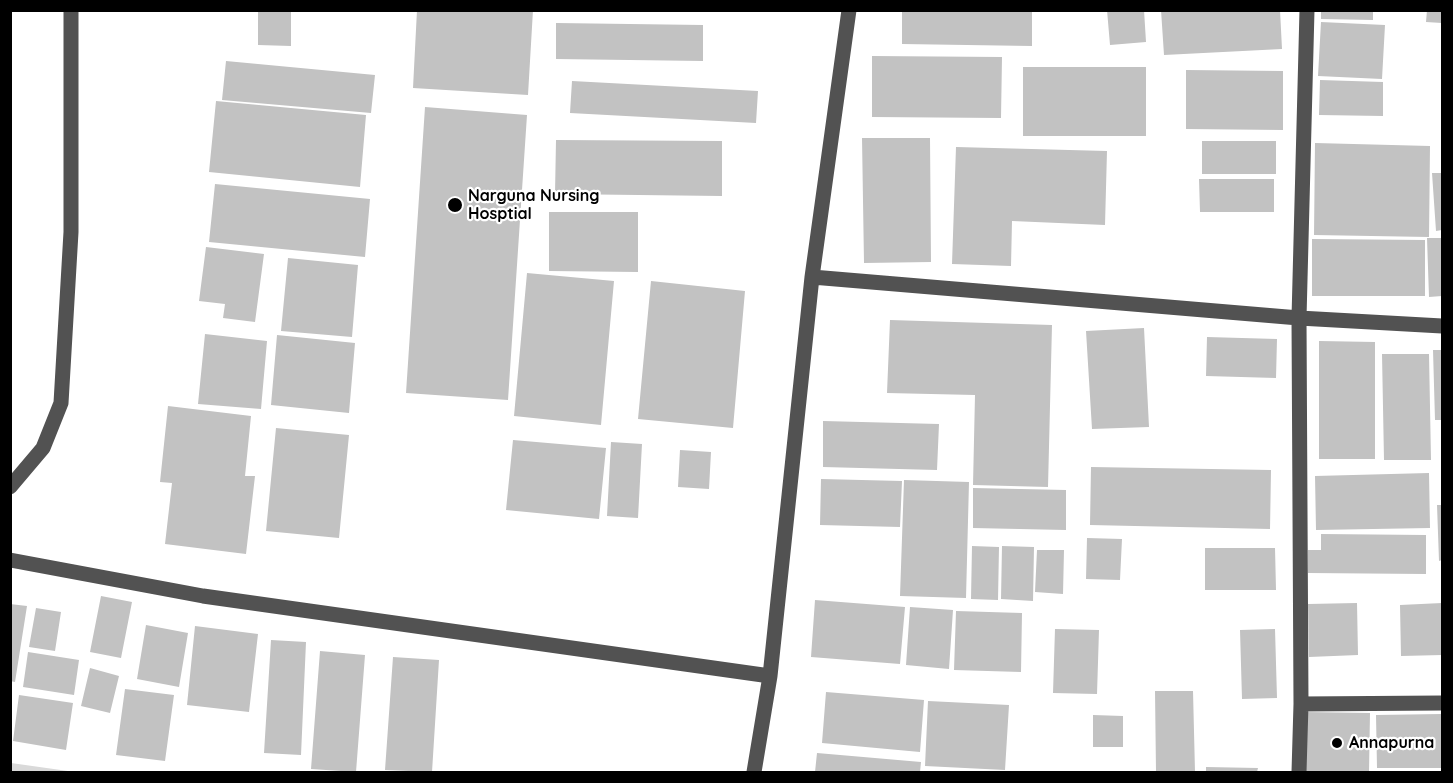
<!DOCTYPE html>
<html>
<head>
<meta charset="utf-8">
<style>
	body { margin:0 }
	#map { position:relative; width:1453px; height:783px; overflow:hidden; background:#fff; font-family:Quicksand,sans-serif }
	canvas { display:block }
	.frame { position:absolute; inset:0; border:12px solid #000; pointer-events:none }
</style>
</head>
<body>
<div id="map">
<canvas width="1453" height="783"></canvas>
<div class="frame"></div>
</div>
<script>
const ctx = document.querySelector('canvas').getContext('2d');
ctx.lineJoin = 'round';
function fillPath(path, color) { ctx.fillStyle = color; ctx.fill(path, 'evenodd'); }
const toPath = rows => new Path2D(rows.map(r => 'M' + r).join(''));
function stroke(path, color, width, dash) { ctx.strokeStyle = color; ctx.lineWidth = width; ctx.lineCap = dash ? 'butt' : 'round'; ctx.setLineDash(dash || []); ctx.stroke(path); }
function drawText(font, color, halo, rows, align = 'center') {
  ctx.font = font + ' Quicksand,sans-serif'; ctx.lineWidth = 4.5; ctx.setLineDash([]); ctx.textBaseline = 'middle'; ctx.strokeStyle = halo; ctx.fillStyle = color; for (const [text, x, y, turn = 0] of rows) {
    ctx.save(); ctx.translate(x, y); ctx.rotate((+turn || 0) * Math.PI / 180); ctx.textAlign = isNaN(turn) ? turn : align; if (halo) ctx.strokeText(text, 0, 0); ctx.fillText(text, 0, 0); ctx.restore();
  }
}
fillPath(toPath([
	[11,763,75,772,11,772]
]), '#d9d9d9');
fillPath(toPath([
	[258,10,291,10,291,46,258,45],
	[417,10,533,10,528,95,413,88],
	[902,10,1032,10,1032,46,902,44],
	[1107,10,1144,10,1146,42,1110,45],
	[1161,10,1280,10,1282,49,1164,55],
	[1321,10,1373,10,1373,20,1321,19],
	[1427,10,1442,10,1442,23,1426,22],
	[1321,22,1385,25,1382,79,1318,76],
	[556,23,703,25,703,61,556,59],
	[872,56,1002,57,1001,118,872,117],
	[226,61,375,75,371,113,222,100],
	[1023,67,1146,67,1146,136,1023,136],
	[1186,70,1283,71,1283,130,1186,129],
	[1320,80,1383,82,1383,116,1319,115],
	[572,81,758,91,756,123,570,113],
	[216,101,366,115,360,187,209,172],
	[425,107,527,115,508,400,406,393],
	[862,138,930,138,931,262,864,263],
	[556,140,722,141,722,196,555,194],
	[1202,141,1276,141,1276,174,1202,174],
	[1315,143,1430,146,1429,237,1314,235],
	[956,147,1107,151,1105,225,1012,221,1011,266,952,264],
	[1432,173,1442,173,1442,230,1436,231],
	[1199,179,1274,179,1274,212,1200,212],
	[215,184,370,199,365,257,209,242],
	[549,212,638,212,638,272,549,271],
	[1427,238,1442,238,1442,296,1429,297],
	[1312,239,1425,240,1425,296,1312,296],
	[206,247,264,254,255,322,223,318,225,304,199,301],
	[288,258,358,265,352,337,281,331],
	[527,273,614,281,601,425,514,416],
	[651,281,745,291,733,428,638,419],
	[890,320,1052,325,1048,487,973,485,975,395,887,393],
	[1144,328,1149,427,1092,429,1086,331],
	[205,334,267,341,261,409,198,404],
	[277,335,355,343,349,413,271,405],
	[1207,337,1277,339,1276,378,1206,376],
	[1319,341,1375,342,1375,459,1319,459],
	[1433,350,1442,350,1442,420,1435,420],
	[1382,354,1429,354,1431,460,1384,460],
	[168,406,251,416,245,476,255,476,246,554,165,544,172,483,160,482],
	[823,421,939,424,937,470,823,467],
	[276,428,349,435,339,538,266,531],
	[513,440,606,448,599,519,506,510],
	[611,442,642,444,638,518,607,516],
	[680,450,711,452,709,489,678,487],
	[1091,467,1271,470,1270,529,1090,525],
	[1429,473,1430,528,1316,530,1315,476],
	[821,479,902,481,900,527,820,525],
	[904,480,969,482,966,598,900,596],
	[973,488,1066,490,1066,530,973,528],
	[1437,505,1442,505,1442,560,1439,561],
	[1321,534,1426,535,1426,574,1308,573,1308,550,1321,550],
	[1087,538,1122,539,1120,580,1086,579],
	[972,546,999,547,998,600,971,599],
	[1002,546,1034,547,1033,601,1001,599],
	[1205,548,1275,548,1276,590,1205,590],
	[1037,550,1064,550,1063,594,1035,592],
	[101,596,132,602,121,658,90,652],
	[815,600,905,607,900,664,811,657],
	[1357,603,1358,655,1309,657,1308,604],
	[1442,603,1442,655,1401,656,1400,605],
	[10,604,27,606,15,682,10,681],
	[910,607,953,610,949,669,906,665],
	[36,608,61,612,55,651,29,647],
	[956,611,1022,613,1021,672,954,670],
	[146,625,188,633,179,687,137,679],
	[195,626,258,634,249,712,187,705],
	[1055,629,1099,630,1097,694,1053,693],
	[1275,629,1277,698,1242,699,1240,630],
	[271,640,306,642,301,755,264,753],
	[320,651,365,655,356,772,311,769],
	[28,652,79,660,74,695,23,687],
	[393,657,439,660,432,772,385,770],
	[90,668,119,676,110,713,81,706],
	[125,689,174,695,165,761,116,755],
	[1155,691,1193,691,1195,772,1156,772],
	[826,692,924,700,920,752,822,743],
	[19,695,73,703,66,750,13,741],
	[928,701,1009,705,1005,770,925,766],
	[1305,712,1370,713,1369,772,1304,772],
	[1441,714,1441,768,1377,768,1376,715],
	[1093,715,1123,716,1123,747,1093,747],
	[817,753,921,762,920,772,815,772],
	[1206,767,1258,768,1257,772,1206,772]
]), '#c2c2c2');
stroke(toPath([
	[812,277,1299,318,1442,326],
	[10,487,43,448,61,403,71,232,71,10],
	[10,560,203,596,770,676],
	[1301,704,1442,703],
	[754,772,770,676,812,277,849,10],
	[1299,772,1301,704,1299,318,1307,10]
]), '#525252', 15);
for (const [x, y, r, color] of [
	[455,205,8,"#000"],
	[1337,743,6,"#000"]
]) { const dot = new Path2D(); dot.arc(x, y, r, 0, 2 * Math.PI); ctx.fillStyle = color; ctx.fill(dot); stroke(dot, '#fff', 2); }
drawText('bold 16px', '#000', '#fff', [
	["Narguna Nursing",468,196],
	["Hosptial",468,214],
	["Annapurna",1349,743]
], 'left');
</script>
</body>
</html>
